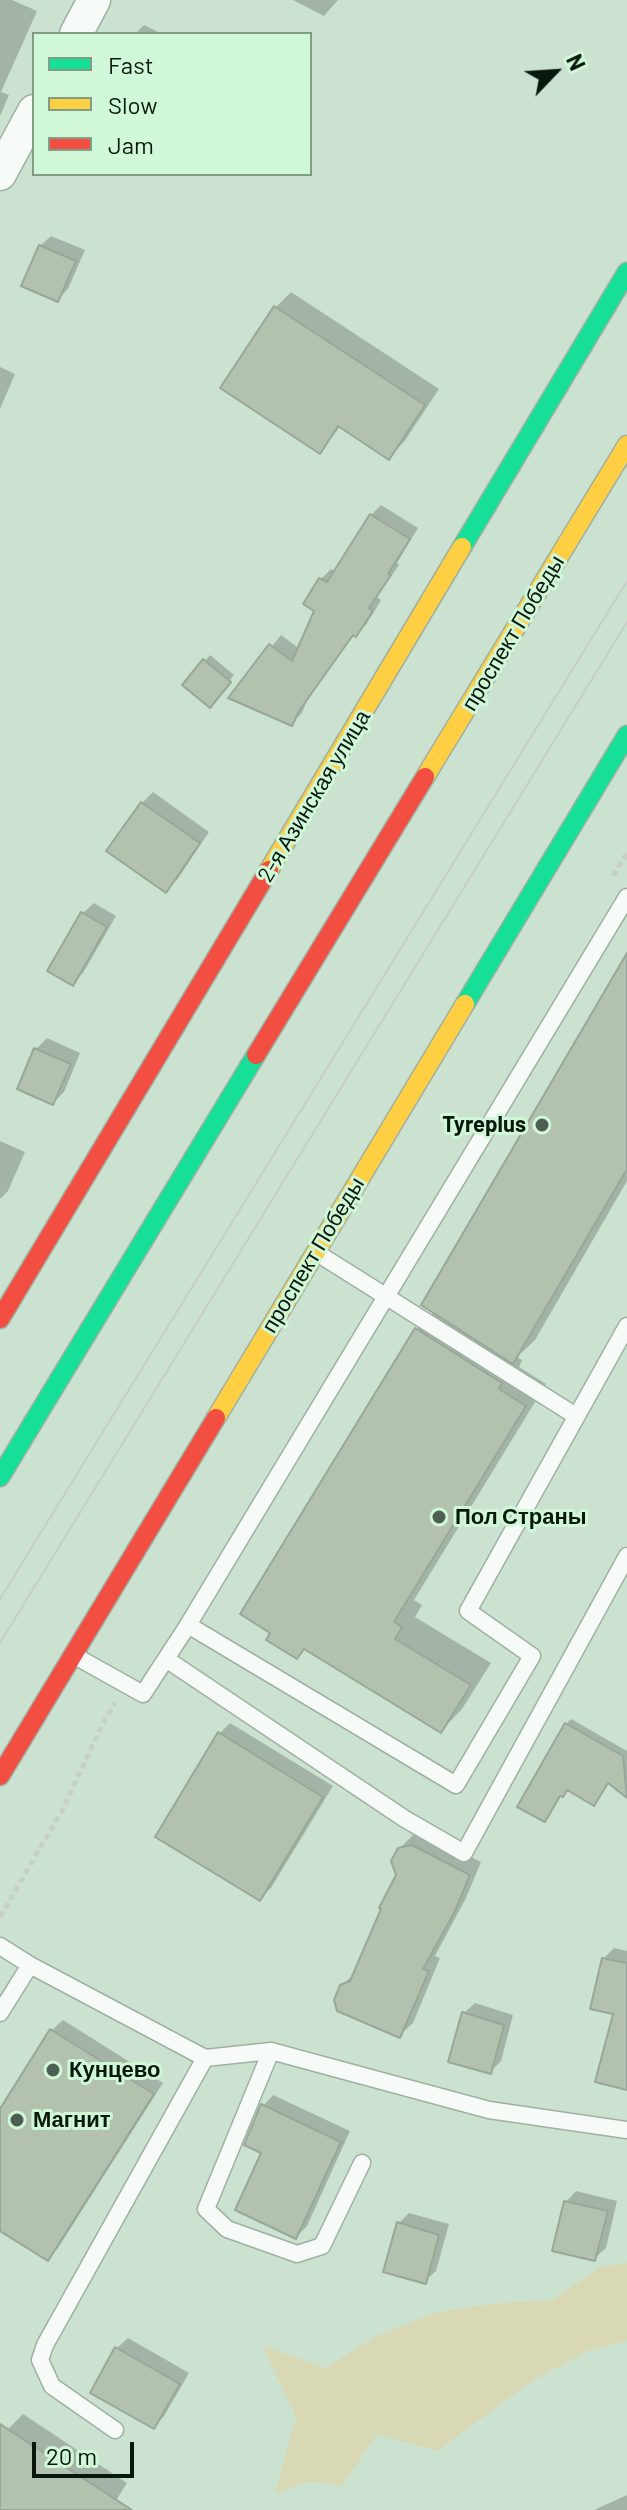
<!DOCTYPE html>
<html>
<head>
<meta charset="utf-8">
<style>
	body { margin:0 }
	#map { position:relative; width:627px; height:2510px; overflow:hidden; background:#cce2d1; font-family:Barlow,sans-serif }
	canvas { display:block }
	.legend { position:absolute; left:32px; top:32px; width:280px; height:144px; box-sizing:border-box; background:#d0f8d8; border:2px solid #809e87; margin:0; padding:10px 14px; list-style:none; font-size:24px; color:#09180d }
	.legend li { display:flex; align-items:center; gap:16px; height:40px }
	.legend b { width:40px; border:2px solid #809e87 }
	.north { position:absolute; left:515px; top:32px; width:80px; height:80px; -webkit-text-stroke:6px #d0f8d8; paint-order:stroke; rotate:65deg; font-size:22px; font-weight:700; line-height:32px; text-align:center; color:#09180d }
	.north::after { content:''; display:block; margin:auto; width:28px; height:36px; background:#09180d; clip-path:polygon(50% 0,100% 100%,50% 72%,0 100%) }
	.scale { position:absolute; left:32px; top:2442px; width:102px; height:36px; box-sizing:border-box; border:4px solid #09180d; border-top:0; padding-left:10px; font-size:24px; line-height:28px; white-space:nowrap; color:#09180d; -webkit-text-stroke:6px #d0f8d8; paint-order:stroke }
</style>
</head>
<body>
<div id="map">
<canvas width="627" height="2510"></canvas>
<ul class="legend">
<li><b style="height:10px;background:#16e098"></b>Fast</li>
<li><b style="height:10px;background:#ffcf43"></b>Slow</li>
<li><b style="height:10px;background:#f24e42"></b>Jam</li>
</ul>
<div class="north">N</div>
<div class="scale">20 m</div>
</div>
<script>
const ctx = document.querySelector('canvas').getContext('2d');
ctx.lineJoin = 'round';
function fillPath(path, color) { ctx.fillStyle = color; ctx.fill(path, 'evenodd'); }
const toPath = rows => new Path2D(rows.map(r => 'M' + r).join(''));
function stroke(path, color, width, dash) { ctx.strokeStyle = color; ctx.lineWidth = width; ctx.lineCap = dash ? 'butt' : 'round'; ctx.setLineDash(dash || []); ctx.stroke(path); }
function drawText(font, color, halo, rows, align = 'center') {
  ctx.font = font + ' Barlow,sans-serif'; ctx.lineWidth = 6; ctx.setLineDash([]); ctx.textBaseline = 'middle'; ctx.strokeStyle = halo; ctx.fillStyle = color; for (const [text, x, y, turn = 0] of rows) {
    ctx.save(); ctx.translate(x, y); ctx.rotate((+turn || 0) * Math.PI / 180); ctx.textAlign = isNaN(turn) ? turn : align; if (halo) ctx.strokeText(text, 0, 0); ctx.fillText(text, 0, 0); ctx.restore();
  }
}
fillPath(toPath([
	[627,2263,627,2341,588,2351,534,2380,437,2451,377,2434,342,2486,308,2481,275,2494,296,2417,262,2345,325,2368,375,2337,434,2313,491,2304,552,2300,601,2267]
]), '#d8d8b4');
fillPath(toPath([
	[0,0,12,0,37,11,1,92,9,95,0,116],
	[293,0,338,0,324,16],
	[144,25,162,34,135,34],
	[51,236,85,250,68,289,57,300,40,246],
	[291,292,439,389,404,442,389,457,341,426,320,451,223,388,276,307],
	[0,367,15,374,0,409],
	[381,505,418,528,397,563,399,565,377,597,381,600,366,625,355,634,308,698,302,713,292,723,232,697,281,635,300,649,316,610,321,579,331,569,336,572,371,515],
	[210,655,234,675,215,700,185,685],
	[153,792,209,832,177,880,166,890,109,851,142,803],
	[94,903,116,916,83,973,73,983,83,913],
	[627,957,627,1181,535,1340,517,1357,522,1360,519,1367,546,1384,414,1600,422,1605,415,1617,491,1663,462,1709,441,1731,306,1648,297,1657,273,1633,242,1614,417,1329,434,1312],
	[47,1038,80,1053,64,1092,53,1103,19,1088,36,1049],
	[0,1141,25,1152,8,1191,0,1199],
	[571,1719,627,1751,627,1796,609,1781,594,1803,569,1789,562,1794,545,1820,566,1724],
	[230,1723,333,1786,271,1888,260,1898,219,1734],
	[426,1833,481,1862,466,1898,435,1956,440,1958,413,2023,400,2035,341,1986,356,1972,398,1875,399,1849,413,1835],
	[614,1948,627,1951,627,2013,603,1959],
	[475,2003,513,2015,501,2061,490,2072,464,2013],
	[63,2020,163,2083,58,2248,48,2259,0,2228,0,2113,52,2030],
	[273,2095,350,2131,307,2226,296,2237,263,2152,263,2106],
	[576,2191,617,2201,606,2248,595,2258,566,2202],
	[409,2213,449,2224,436,2271,425,2281,399,2223],
	[128,2338,189,2373,164,2416,154,2427,117,2348],
	[23,2414,127,2483,110,2510,0,2510,0,2441,8,2429],
	[627,2495,627,2510,594,2510]
]), '#0003');
const building = toPath([
	[39,245,76,261,58,302,21,286,39,245],
	[274,306,425,405,389,460,338,426,320,454,220,388,274,306],
	[370,514,410,539,388,574,391,575,369,608,373,611,356,637,353,635,299,711,292,726,228,698,269,644,292,661,314,611,303,604,319,578,327,582,370,514],
	[203,659,231,682,210,708,182,685,203,659],
	[141,802,200,843,166,893,106,851,141,802],
	[81,912,107,927,73,986,47,971,81,912],
	[627,953,627,1169,513,1364,421,1305,627,953],
	[34,1048,71,1064,53,1105,17,1089,34,1048],
	[415,1328,502,1383,499,1389,526,1406,394,1622,402,1627,395,1639,471,1685,441,1733,304,1649,297,1659,266,1640,270,1633,240,1614,415,1328],
	[565,1723,623,1756,627,1798,608,1783,594,1806,567,1790,563,1797,560,1796,545,1822,517,1807,565,1723],
	[218,1732,323,1797,260,1901,155,1837,218,1732],
	[412,1845,470,1875,454,1913,423,1969,429,1971,400,2038,337,2011,334,2000,340,1985,350,1981,381,1909,379,1908,396,1875,391,1861,398,1848,412,1845],
	[602,1958,627,1963,627,2090,595,2082,613,2014,590,2009,602,1958],
	[462,2012,504,2025,491,2074,448,2062,462,2012],
	[50,2029,154,2094,48,2261,0,2231,0,2109,50,2029],
	[261,2104,341,2142,296,2239,235,2210,261,2153,244,2145,261,2104],
	[564,2201,608,2211,595,2261,552,2251,564,2201],
	[397,2222,439,2235,426,2284,383,2272,397,2222],
	[115,2347,180,2384,154,2429,90,2393,115,2347],
	[0,2424,132,2510,0,2510,0,2424]
]);
fillPath(building, '#b2c2af');
stroke(building, '#99a798', 2);
const lane = toPath([
	[317,1253,576,1416],
	[188,1625,456,1785,532,1656,468,1611,627,1326],
	[75,1656,143,1694,188,1625,627,897],
	[166,1659,405,1819,464,1853,627,1556],
	[0,1946,30,1965,205,2058,45,2345,40,2360,52,2386,115,2430],
	[0,2013,30,1965],
	[271,2051,206,2209,227,2229,297,2254,322,2246,362,2163],
	[205,2058,271,2051,489,2110,627,2130]
]);
const street = toPath([
	[76,34,94,0],
	[0,174,34,111]
]);
const fast = toPath([
	[462,547,627,272],
	[465,1004,627,735],
	[0,1477,256,1055]
]);
const slow = toPath([
	[425,777,627,445],
	[269,870,462,547],
	[216,1418,465,1004]
]);
const jam = toPath([
	[256,1055,425,777],
	[0,1319,269,870],
	[0,1776,216,1418]
]);
stroke(lane, '#9fb0a3', 19);
stroke(street, '#9fb0a3', 35);
stroke(fast, '#9fb0a3', 21);
stroke(slow, '#9fb0a3', 21);
stroke(jam, '#9fb0a3', 21);
stroke(toPath([
	[613,876,627,853],
	[0,1917,63,1809,102,1725,115,1703]
]), '#c8cec8', 5, [6, 4]);
stroke(lane, '#f7fbf8', 16);
stroke(street, '#f7fbf8', 32);
stroke(fast, '#16e098', 18);
stroke(slow, '#ffcf43', 18);
stroke(jam, '#f24e42', 18);
stroke(toPath([
	[0,1599,627,581],
	[0,1643,627,622]
]), '#c8cec9', 2);
for (const [x, y, r, color] of [
	[542,1125,8,"#4d5f52"],
	[439,1517,8,"#4d5f52"],
	[53,2070,8,"#4d5f52"],
	[17,2120,8,"#4d5f52"]
]) { const dot = new Path2D(); dot.arc(x, y, r, 0, 2 * Math.PI); ctx.fillStyle = color; ctx.fill(dot); stroke(dot, '#d0f8d8', 3); }
drawText('22px', '#09180d', '#d0f8d8', [
	["проспект Победы",513,633,-59],
	["2-я Азинская улица",314,796,-59],
	["проспект Победы",313,1255,-59]
]);
drawText('bold 22px', '#09180d', '#d0f8d8', [
	["Tyreplus",526,1125,"right"],
	["Пол Страны",455,1517],
	["Кунцево",69,2070],
	["Магнит",33,2120]
], 'left');
</script>
</body>
</html>
